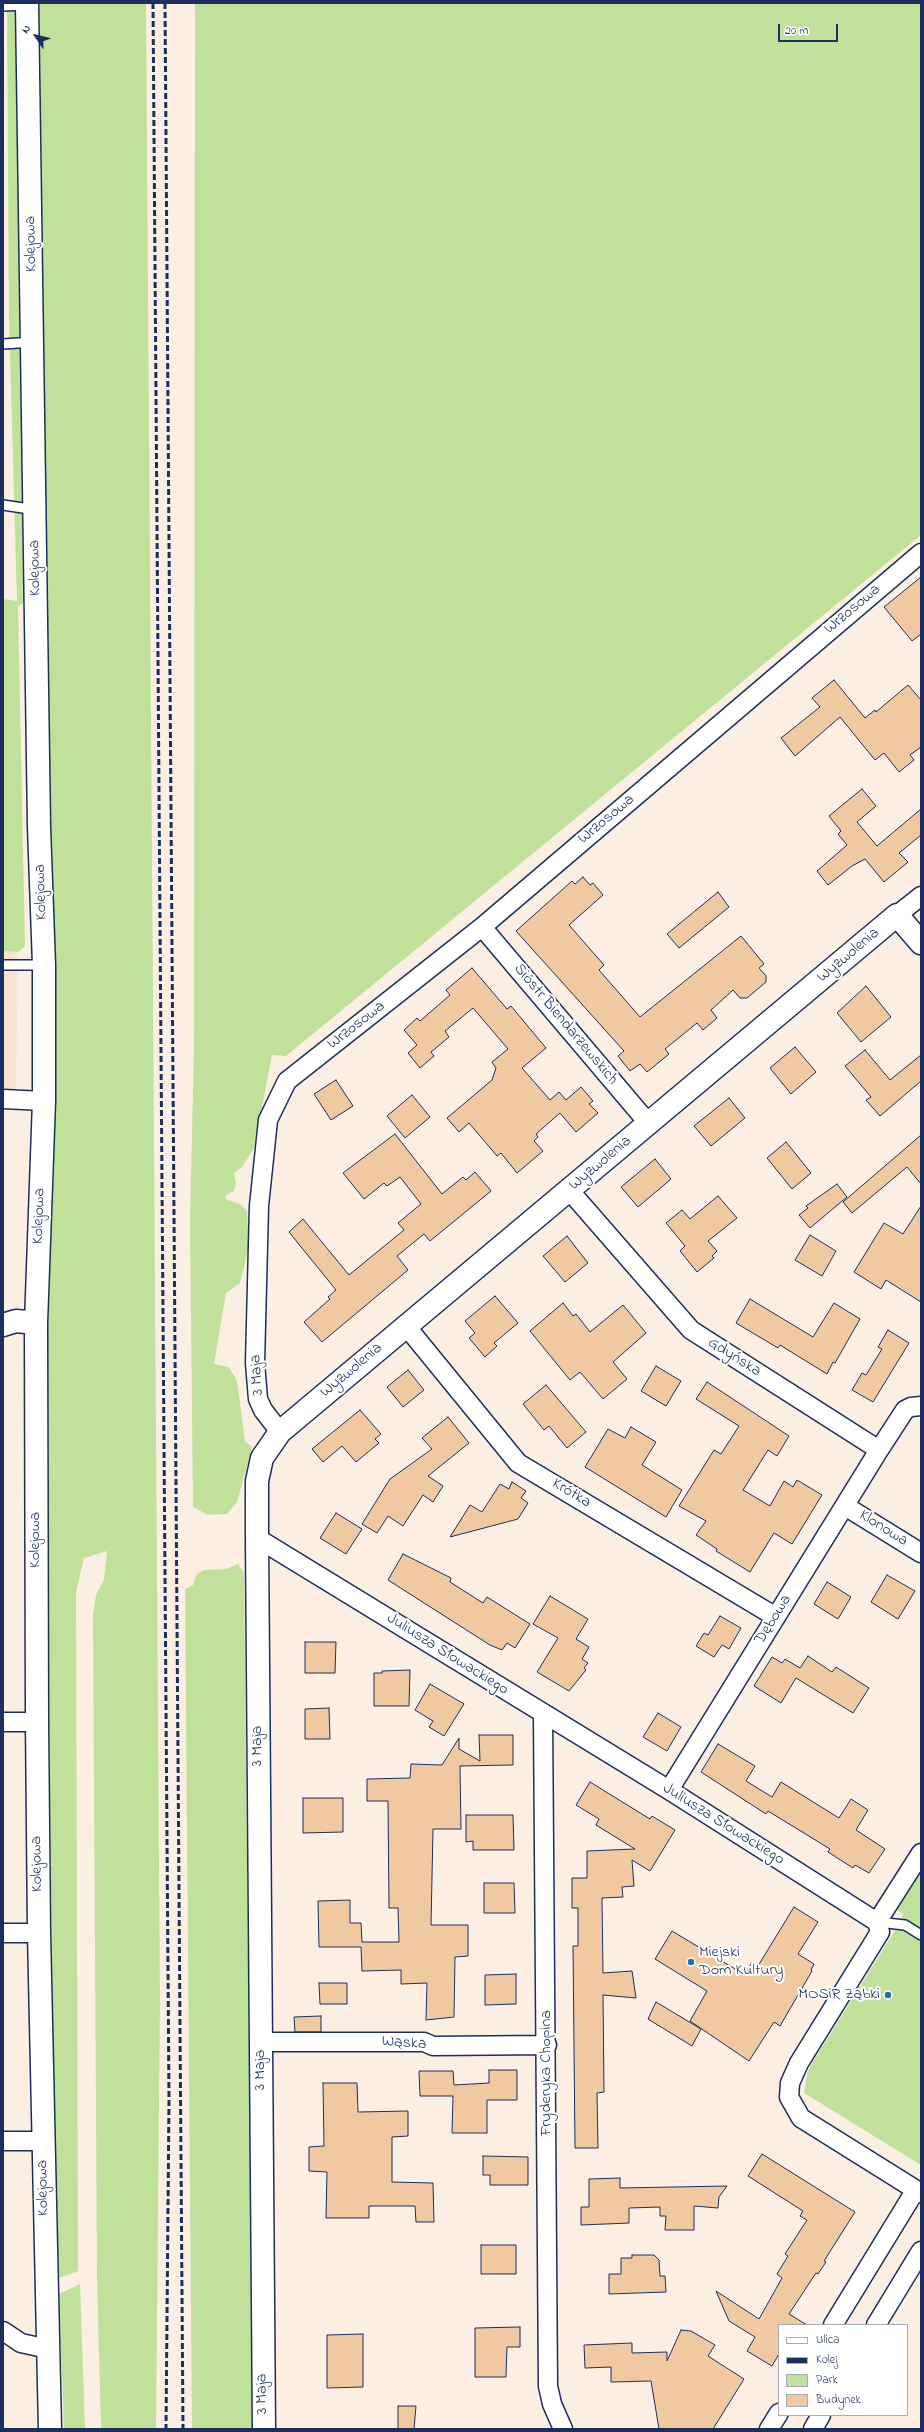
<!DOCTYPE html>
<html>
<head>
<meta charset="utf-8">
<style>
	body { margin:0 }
	#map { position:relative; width:924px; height:2432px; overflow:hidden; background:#fbefe3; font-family:"Indie Flower",sans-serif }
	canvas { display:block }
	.frame { position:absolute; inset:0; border:4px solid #1b2f5e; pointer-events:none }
	.legend { position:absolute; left:778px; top:2324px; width:130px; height:92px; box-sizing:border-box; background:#fff; border:1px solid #a4acbf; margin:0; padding:5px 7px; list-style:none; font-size:12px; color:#1b2f5e }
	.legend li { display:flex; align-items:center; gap:8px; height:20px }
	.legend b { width:20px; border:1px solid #a4acbf }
	.north { position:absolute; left:16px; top:16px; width:40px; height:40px; -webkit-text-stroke:3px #fff; paint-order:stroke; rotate:305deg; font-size:11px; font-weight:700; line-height:16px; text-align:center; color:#1b2f5e }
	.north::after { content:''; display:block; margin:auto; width:14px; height:18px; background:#1b2f5e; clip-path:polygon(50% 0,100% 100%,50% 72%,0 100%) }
	.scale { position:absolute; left:778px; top:24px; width:60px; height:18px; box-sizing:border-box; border:2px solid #1b2f5e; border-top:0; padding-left:5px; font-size:12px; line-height:14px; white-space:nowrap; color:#1b2f5e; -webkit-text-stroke:3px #fff; paint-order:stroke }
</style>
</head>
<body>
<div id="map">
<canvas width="924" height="2432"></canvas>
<div class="frame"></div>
<ul class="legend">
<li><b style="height:5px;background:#fff"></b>Ulica</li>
<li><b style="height:5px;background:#1b2f5e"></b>Kolej</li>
<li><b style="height:11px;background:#c0e19a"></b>Park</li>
<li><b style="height:11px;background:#f1c9a1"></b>Budynek</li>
</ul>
<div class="north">N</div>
<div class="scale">20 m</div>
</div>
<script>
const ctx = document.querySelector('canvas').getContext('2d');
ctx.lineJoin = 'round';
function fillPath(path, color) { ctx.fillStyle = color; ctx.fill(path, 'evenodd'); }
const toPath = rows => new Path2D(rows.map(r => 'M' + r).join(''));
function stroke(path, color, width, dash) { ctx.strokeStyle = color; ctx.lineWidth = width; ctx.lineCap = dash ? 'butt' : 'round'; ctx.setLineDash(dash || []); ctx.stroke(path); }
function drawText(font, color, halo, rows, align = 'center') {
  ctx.font = font + ' "Indie Flower",sans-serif'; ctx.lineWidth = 4; ctx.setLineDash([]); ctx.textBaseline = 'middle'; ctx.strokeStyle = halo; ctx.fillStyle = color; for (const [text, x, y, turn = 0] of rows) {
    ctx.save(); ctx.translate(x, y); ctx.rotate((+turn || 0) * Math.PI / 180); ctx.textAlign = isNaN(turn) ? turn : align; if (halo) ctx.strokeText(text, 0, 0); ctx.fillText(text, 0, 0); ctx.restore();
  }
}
fillPath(toPath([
	[3,951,18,952,16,1091,3,1090]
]), '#f8e4cf');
fillPath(toPath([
	[7,3,21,3,28,600,18,606,25,946,18,952,3,951,3,599,17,601,9,319],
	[38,3,146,3,160,1998,156,2429,101,2429,97,2278,93,1615,96,1595,104,1579,107,1551,84,1558,76,1592,78,2271,56,2279,44,1338,55,949,47,713],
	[195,3,921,3,921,535,286,1056,272,1055,254,1148,242,1167,234,1173,236,1183,234,1191,226,1195,225,1199,240,1204,247,1211,249,1246,240,1283,226,1293,214,1364,229,1367,237,1381,245,1441,252,1447,237,1502,227,1514,208,1515,193,1507,190,1221,194,1046],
	[238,1564,244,1573,253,2429,192,2429,185,1589,193,1585,197,1574,204,1570,226,1569],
	[921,1864,921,2165,804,2093,807,2074,811,2065,899,1924,903,1914,896,1909,897,1903],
	[80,2284,85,2429,64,2429,59,2294]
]), '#c0e19a');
const building = toPath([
	[921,577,921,634,912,641,884,607,921,577],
	[834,680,865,718,875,710,876,712,908,685,921,700,921,747,910,755,914,760,899,772,884,753,875,760,840,717,795,756,781,738,820,707,812,698,834,680],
	[862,789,876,806,857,822,877,846,921,809,921,835,899,853,908,862,884,882,865,859,852,866,828,885,817,871,847,845,838,834,841,831,829,816,862,789],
	[583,877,590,885,593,883,603,895,569,925,604,965,599,970,640,1017,741,936,764,964,759,968,766,976,766,982,747,998,740,998,733,990,711,1010,717,1018,703,1030,697,1023,665,1049,669,1054,647,1072,640,1064,630,1071,618,1056,624,1051,516,931,572,881,575,884,583,877],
	[718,892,729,907,679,948,667,934,718,892],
	[472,968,507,1009,511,1006,546,1048,522,1068,550,1100,559,1092,566,1100,581,1087,593,1101,589,1104,598,1113,576,1132,560,1113,536,1134,538,1137,534,1141,543,1151,517,1173,501,1153,497,1156,469,1123,459,1132,447,1118,492,1080,496,1068,492,1062,508,1049,473,1008,445,1031,449,1037,431,1052,434,1056,420,1068,408,1053,417,1045,404,1030,417,1018,420,1021,450,995,446,990,472,968],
	[866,986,891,1017,861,1042,837,1013,866,986],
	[795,1047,816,1072,791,1094,770,1068,795,1047],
	[865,1050,890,1080,921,1055,921,1081,880,1116,866,1100,871,1097,845,1066,865,1050],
	[336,1080,353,1106,331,1120,314,1094,336,1080],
	[412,1095,430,1117,405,1138,387,1116,412,1095],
	[729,1098,745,1118,711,1146,694,1126,729,1098],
	[395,1134,442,1194,463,1177,466,1180,475,1172,491,1191,430,1241,424,1234,397,1256,408,1270,322,1342,304,1322,330,1299,328,1297,336,1290,289,1232,303,1219,349,1275,404,1230,398,1223,421,1204,400,1177,387,1186,384,1183,364,1199,343,1173,395,1134],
	[921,1135,921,1184,907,1167,852,1213,843,1202,921,1135],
	[786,1142,811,1173,792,1189,767,1158,786,1142],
	[655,1159,671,1179,638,1207,621,1187,655,1159],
	[837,1184,847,1197,810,1228,799,1215,808,1208,806,1206,837,1184],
	[718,1196,737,1218,708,1241,717,1251,712,1256,714,1258,697,1272,680,1251,685,1246,666,1223,682,1210,690,1219,718,1196],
	[921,1206,921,1302,886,1280,881,1289,854,1272,884,1223,903,1234,921,1206],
	[810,1235,836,1251,822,1276,795,1260,810,1235],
	[567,1236,588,1263,565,1282,543,1256,567,1236],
	[495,1296,518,1323,494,1343,497,1346,485,1357,469,1338,475,1333,465,1321,495,1296],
	[750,1299,813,1337,834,1303,860,1319,835,1363,833,1362,827,1374,780,1345,778,1348,736,1323,750,1299],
	[563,1303,573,1316,576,1314,590,1332,623,1305,646,1333,613,1362,627,1379,603,1399,580,1372,570,1380,530,1331,563,1303],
	[888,1330,909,1343,873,1402,852,1390,862,1373,866,1375,882,1349,878,1347,888,1330],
	[656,1366,681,1381,666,1406,641,1391,656,1366],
	[408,1370,424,1390,403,1407,387,1387,408,1370],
	[707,1382,789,1436,777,1456,768,1450,743,1490,770,1506,784,1481,793,1487,797,1480,822,1495,792,1544,774,1533,750,1572,716,1551,717,1549,696,1535,706,1521,679,1506,714,1450,721,1454,739,1426,696,1399,707,1382],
	[546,1385,586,1432,567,1448,549,1426,544,1430,523,1404,546,1385],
	[360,1410,381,1434,375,1439,379,1443,356,1462,342,1446,323,1462,312,1449,360,1410],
	[448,1417,469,1443,428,1476,443,1486,433,1502,423,1495,403,1526,388,1516,377,1533,362,1524,390,1479,432,1449,422,1438,448,1417],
	[631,1427,656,1442,642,1465,682,1490,666,1517,585,1467,608,1429,625,1438,631,1427],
	[512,1482,526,1491,521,1498,528,1503,518,1519,450,1537,470,1505,482,1512,500,1484,509,1489,512,1482],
	[336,1513,362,1529,346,1554,320,1538,336,1513],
	[403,1554,451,1578,450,1582,483,1603,487,1597,530,1624,515,1648,507,1643,502,1650,490,1645,388,1580,403,1554],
	[887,1575,915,1591,898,1619,871,1602,887,1575],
	[827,1582,851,1597,838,1619,814,1604,827,1582],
	[550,1596,588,1619,576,1639,589,1647,582,1659,588,1663,584,1668,586,1670,569,1691,537,1672,558,1638,533,1624,550,1596],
	[720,1616,741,1628,729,1649,722,1645,714,1657,696,1646,704,1633,708,1635,720,1616],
	[305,1642,336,1642,335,1673,305,1673,305,1642],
	[808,1656,832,1672,836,1667,869,1688,853,1713,796,1678,781,1703,754,1686,772,1657,782,1663,785,1659,800,1668,808,1656],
	[410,1670,409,1706,374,1706,374,1673,382,1673,382,1671,410,1670],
	[430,1684,464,1704,444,1736,429,1727,433,1721,415,1710,430,1684],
	[329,1708,330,1739,305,1739,305,1709,329,1708],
	[658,1713,681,1727,667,1751,643,1737,658,1713],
	[479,1735,513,1735,513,1765,460,1766,461,1829,433,1829,431,1925,468,1925,468,1956,455,1957,454,2017,426,2020,427,1983,401,1984,401,1970,362,1971,361,1947,319,1947,318,1901,350,1900,350,1923,361,1923,362,1942,399,1942,398,1908,389,1908,388,1801,367,1801,367,1779,410,1778,411,1764,442,1765,459,1738,459,1749,480,1761,479,1735],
	[718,1744,755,1766,746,1781,772,1797,781,1782,839,1818,851,1799,868,1810,856,1830,885,1849,869,1873,855,1865,853,1868,828,1852,830,1849,768,1811,766,1814,701,1772,718,1744],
	[590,1782,650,1819,652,1816,675,1830,650,1871,632,1860,634,1886,622,1887,623,1897,602,1898,603,1973,632,1971,636,1998,603,1995,604,2092,597,2093,598,2148,575,2148,573,1946,578,1946,578,1908,572,1908,572,1878,587,1878,587,1851,635,1849,596,1825,599,1819,576,1805,590,1782],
	[303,1798,343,1798,343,1832,303,1833,303,1798],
	[466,1815,513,1815,514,1850,473,1850,473,1841,466,1842,466,1815],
	[484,1883,514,1883,515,1913,484,1913,484,1883],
	[794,1907,818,1922,798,1954,814,1964,811,1970,812,1971,780,2026,774,2022,749,2061,690,2021,707,1991,655,1959,672,1931,745,1975,752,1962,758,1966,794,1907],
	[516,1974,516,2004,485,2005,485,1975,516,1974],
	[319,1983,347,1983,347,2004,320,2004,319,1983],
	[656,2002,701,2029,692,2046,648,2019,656,2002],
	[321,2016,321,2032,295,2032,294,2017,321,2016],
	[489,2070,517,2070,517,2100,487,2100,487,2133,452,2133,453,2096,420,2096,419,2071,453,2071,454,2085,489,2083,489,2070],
	[323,2083,357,2083,358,2112,408,2111,408,2136,392,2137,392,2182,433,2183,434,2222,416,2222,415,2206,369,2206,369,2218,326,2218,327,2172,309,2171,309,2147,324,2146,323,2083],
	[762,2154,855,2212,824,2261,826,2262,818,2274,816,2273,789,2314,807,2325,779,2325,779,2354,772,2366,747,2351,755,2337,729,2321,716,2291,759,2319,782,2278,777,2274,788,2256,785,2254,807,2220,800,2216,803,2211,748,2176,762,2154],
	[483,2156,528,2157,528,2185,490,2185,490,2175,483,2175,483,2156],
	[620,2178,620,2188,727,2186,719,2197,718,2208,694,2206,694,2230,665,2230,666,2216,660,2216,660,2207,629,2208,629,2223,581,2225,581,2207,589,2207,589,2179,620,2178],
	[481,2245,516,2245,516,2274,481,2274,481,2245],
	[632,2255,654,2255,659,2260,660,2276,665,2276,666,2292,609,2294,609,2274,621,2274,621,2258,632,2258,632,2255],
	[520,2327,520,2347,507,2347,506,2377,475,2377,475,2328,520,2327],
	[681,2330,691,2331,715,2345,708,2356,744,2379,713,2429,659,2429,651,2381,611,2382,611,2367,585,2368,584,2345,632,2343,632,2353,667,2352,667,2361,681,2330],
	[363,2334,363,2387,327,2388,327,2335,363,2334],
	[398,2406,416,2406,414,2429,398,2429,398,2406]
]);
fillPath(building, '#f1c9a1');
stroke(building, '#1b2f5e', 1);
const service = toPath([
	[3,6,26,5],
	[3,344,34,342],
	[3,505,23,508,34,506],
	[3,965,44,965],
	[877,1922,905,1925,921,1935]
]);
const minor = toPath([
	[897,915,921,896],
	[482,927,649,1124],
	[3,1099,44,1101],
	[569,1190,691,1330,865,1441,879,1450,905,1410,911,1407,921,1406],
	[406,1326,518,1463,776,1617],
	[280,1432,263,1410,258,1399,255,1363,259,1206,268,1120,287,1081,482,927,921,553],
	[845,1506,921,1553],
	[257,1538,669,1790,877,1922,880,1932,799,2063,790,2083,789,2097,801,2118,921,2193],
	[543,1714,548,2386,552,2404,563,2429],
	[3,1722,37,1722],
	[669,1790,879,1450],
	[877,1922,921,1853],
	[3,1933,39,1933],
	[261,2042,424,2042,433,2046,547,2045],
	[3,2141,43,2141],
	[833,2325,915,2191],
	[876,2325,921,2251],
	[3,2331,21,2343,48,2349],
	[769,2429,779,2413],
	[813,2429,821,2415]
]);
const tertiary = toPath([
	[27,3,39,827,44,965,44,1101,36,1323,37,1722,39,1933,50,2429],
	[3,1325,16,1321,36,1323],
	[264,2429,257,1538,257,1481,262,1458,280,1432,897,915,921,943]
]);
stroke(service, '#1b2f5e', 12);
stroke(minor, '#1b2f5e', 21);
stroke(tertiary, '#1b2f5e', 25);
stroke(service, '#fff', 9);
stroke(minor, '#fff', 18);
stroke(tertiary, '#fff', 22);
stroke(toPath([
	[153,3,169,2100,166,2429],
	[165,3,183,2429]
]), '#1b2f5e', 3, [6, 3]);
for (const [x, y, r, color] of [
	[691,1962,4,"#1f6fb2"],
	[888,1995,4,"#1f6fb2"]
]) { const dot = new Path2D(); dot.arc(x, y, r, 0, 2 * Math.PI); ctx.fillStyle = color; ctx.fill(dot); stroke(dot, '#fff', 1.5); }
drawText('16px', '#1b2f5e', '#fff', [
	["Kolejowa",32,244,-91],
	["Kolejowa",36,568,-91],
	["Wrzosowa",853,610,-40],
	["Wrzosowa",607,820,-40],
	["Kolejowa",42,892,-92],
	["Wyzwolenia",849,956,-40],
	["Sióstr Biendarzewskich",565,1025,50],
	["Wrzosowa",357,1026,-38],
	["Wyzwolenia",601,1164,-40],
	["Kolejowa",40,1216,-88],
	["Gdyńska",734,1358,32],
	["Wyzwolenia",352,1371,-40],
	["3 Maja",258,1375,-94],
	["Krótka",571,1494,31],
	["Klonowa",883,1529,32],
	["Kolejowa",36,1540,-90],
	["Dębowa",774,1620,-58],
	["Juliusza Słowackiego",447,1655,32],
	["3 Maja",258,1746,-90],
	["Juliusza Słowackiego",723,1825,32],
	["Kolejowa",38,1864,-91],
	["Wąska",404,2044,4],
	["3 Maja",261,2070,-90],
	["Fryderyka Chopina",547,2073,-90],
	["Kolejowa",44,2188,-91],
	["3 Maja",263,2394,-91]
]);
drawText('16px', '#1b2f5e', '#fff', [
	["Miejski",699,1953],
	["Dom Kultury",699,1971],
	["MOSiR Ząbki",880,1995,"right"]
], 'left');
</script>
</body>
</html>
